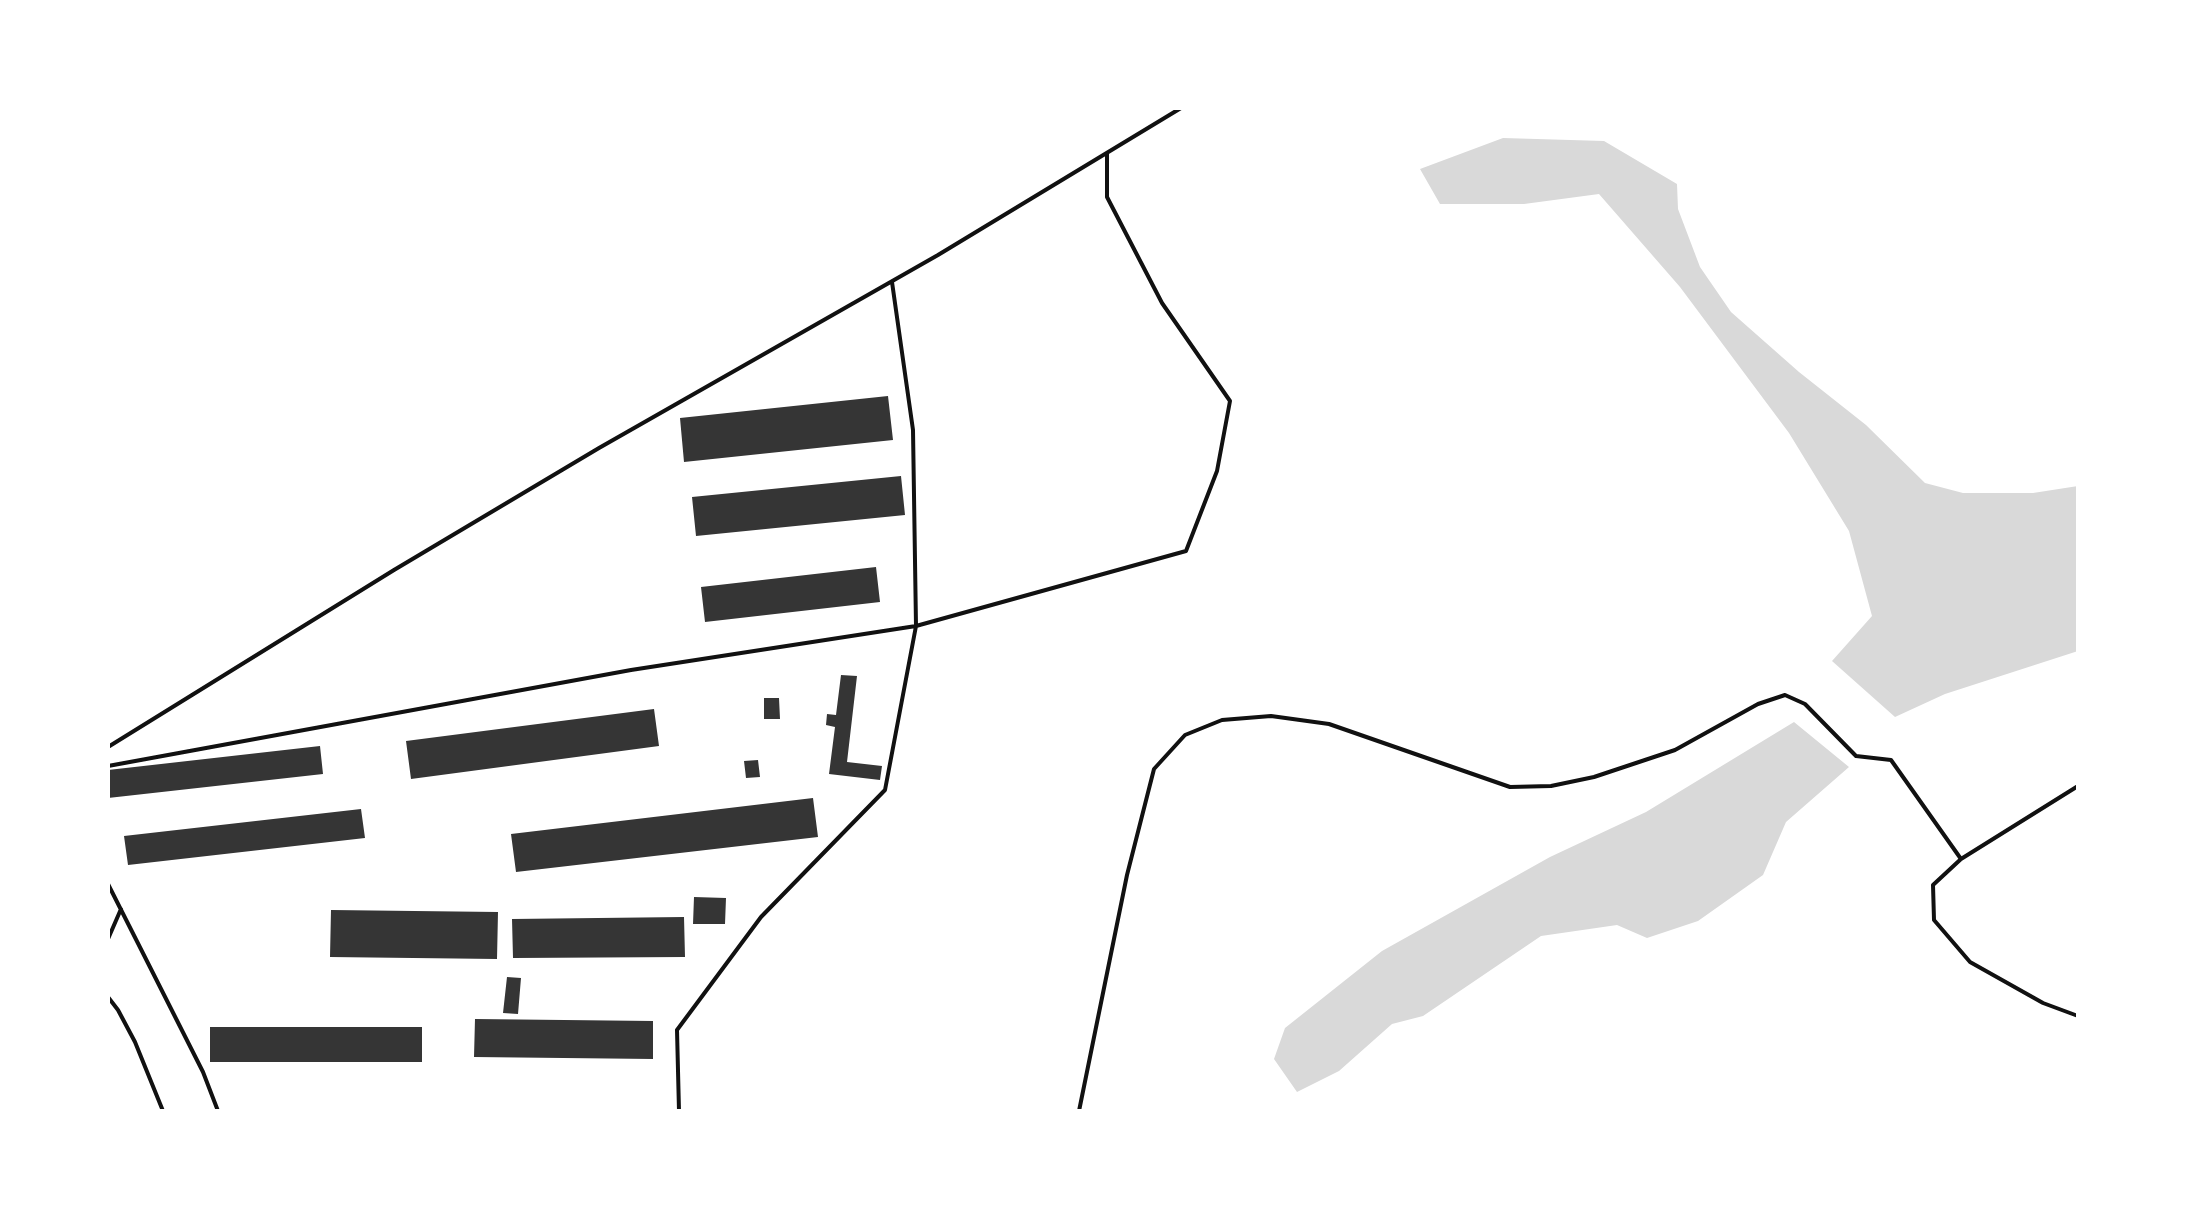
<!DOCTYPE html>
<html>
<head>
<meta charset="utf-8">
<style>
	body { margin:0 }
	#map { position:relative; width:2186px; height:1219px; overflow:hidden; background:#fff; font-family:"DM Sans",sans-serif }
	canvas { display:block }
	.frame { position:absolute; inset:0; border:110px solid #fff; pointer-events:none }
</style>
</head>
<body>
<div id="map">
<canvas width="2186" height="1219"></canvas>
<div class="frame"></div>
</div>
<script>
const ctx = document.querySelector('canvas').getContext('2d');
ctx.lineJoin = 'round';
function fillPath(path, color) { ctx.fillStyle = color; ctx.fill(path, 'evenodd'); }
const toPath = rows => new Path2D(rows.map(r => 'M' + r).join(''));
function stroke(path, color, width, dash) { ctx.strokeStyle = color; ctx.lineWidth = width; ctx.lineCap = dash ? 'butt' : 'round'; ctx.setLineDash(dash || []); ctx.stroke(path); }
fillPath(toPath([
	[1503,138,1604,141,1677,184,1678,209,1700,267,1731,312,1799,372,1866,425,1925,483,1963,493,2033,493,2078,486,2078,651,1945,694,1895,717,1832,661,1872,616,1849,531,1789,433,1680,287,1599,194,1524,204,1440,204,1420,169],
	[1794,722,1849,767,1786,822,1763,875,1698,921,1647,938,1617,925,1541,936,1423,1016,1392,1024,1339,1071,1297,1092,1274,1059,1285,1028,1382,951,1550,857,1646,812]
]), '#d9d9d9');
fillPath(toPath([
	[888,396,893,440,684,462,680,418],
	[901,476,905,515,696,536,692,497],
	[876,567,880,602,705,622,701,587],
	[841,675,857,676,847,762,882,766,880,780,829,774,835,727,826,725,827,714,836,715],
	[764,698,779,698,780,719,764,719],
	[654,709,659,746,411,779,406,741],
	[320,746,323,774,108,798,108,770],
	[758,760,760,777,746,778,744,761],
	[813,798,818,837,516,872,511,834],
	[361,809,365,838,128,865,124,836],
	[694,897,726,898,725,924,693,924],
	[331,910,498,912,497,959,330,957],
	[684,917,685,957,513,958,512,919],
	[507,977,521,978,518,1014,503,1013],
	[475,1019,653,1021,653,1059,474,1057],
	[210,1027,422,1027,422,1062,210,1062]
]), '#353535');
stroke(toPath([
	[108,747,394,570,599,448,938,255,1181,108],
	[108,766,631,670,916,626,1186,551,1217,471,1230,401,1162,303,1107,197,1107,153],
	[2078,786,1961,859,1933,885,1934,920,1970,962,2043,1003,2078,1016],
	[108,884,203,1072,218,1111],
	[108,939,121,909],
	[108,997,118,1010,135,1042,163,1111],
	[679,1111,677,1030,761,917,885,790,916,626,913,430,892,282],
	[1079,1111,1127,875,1154,769,1185,735,1222,720,1271,716,1329,724,1510,787,1551,786,1594,777,1675,750,1758,704,1785,695,1805,704,1856,756,1891,760,1961,859]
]), '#111', 4);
</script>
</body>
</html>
